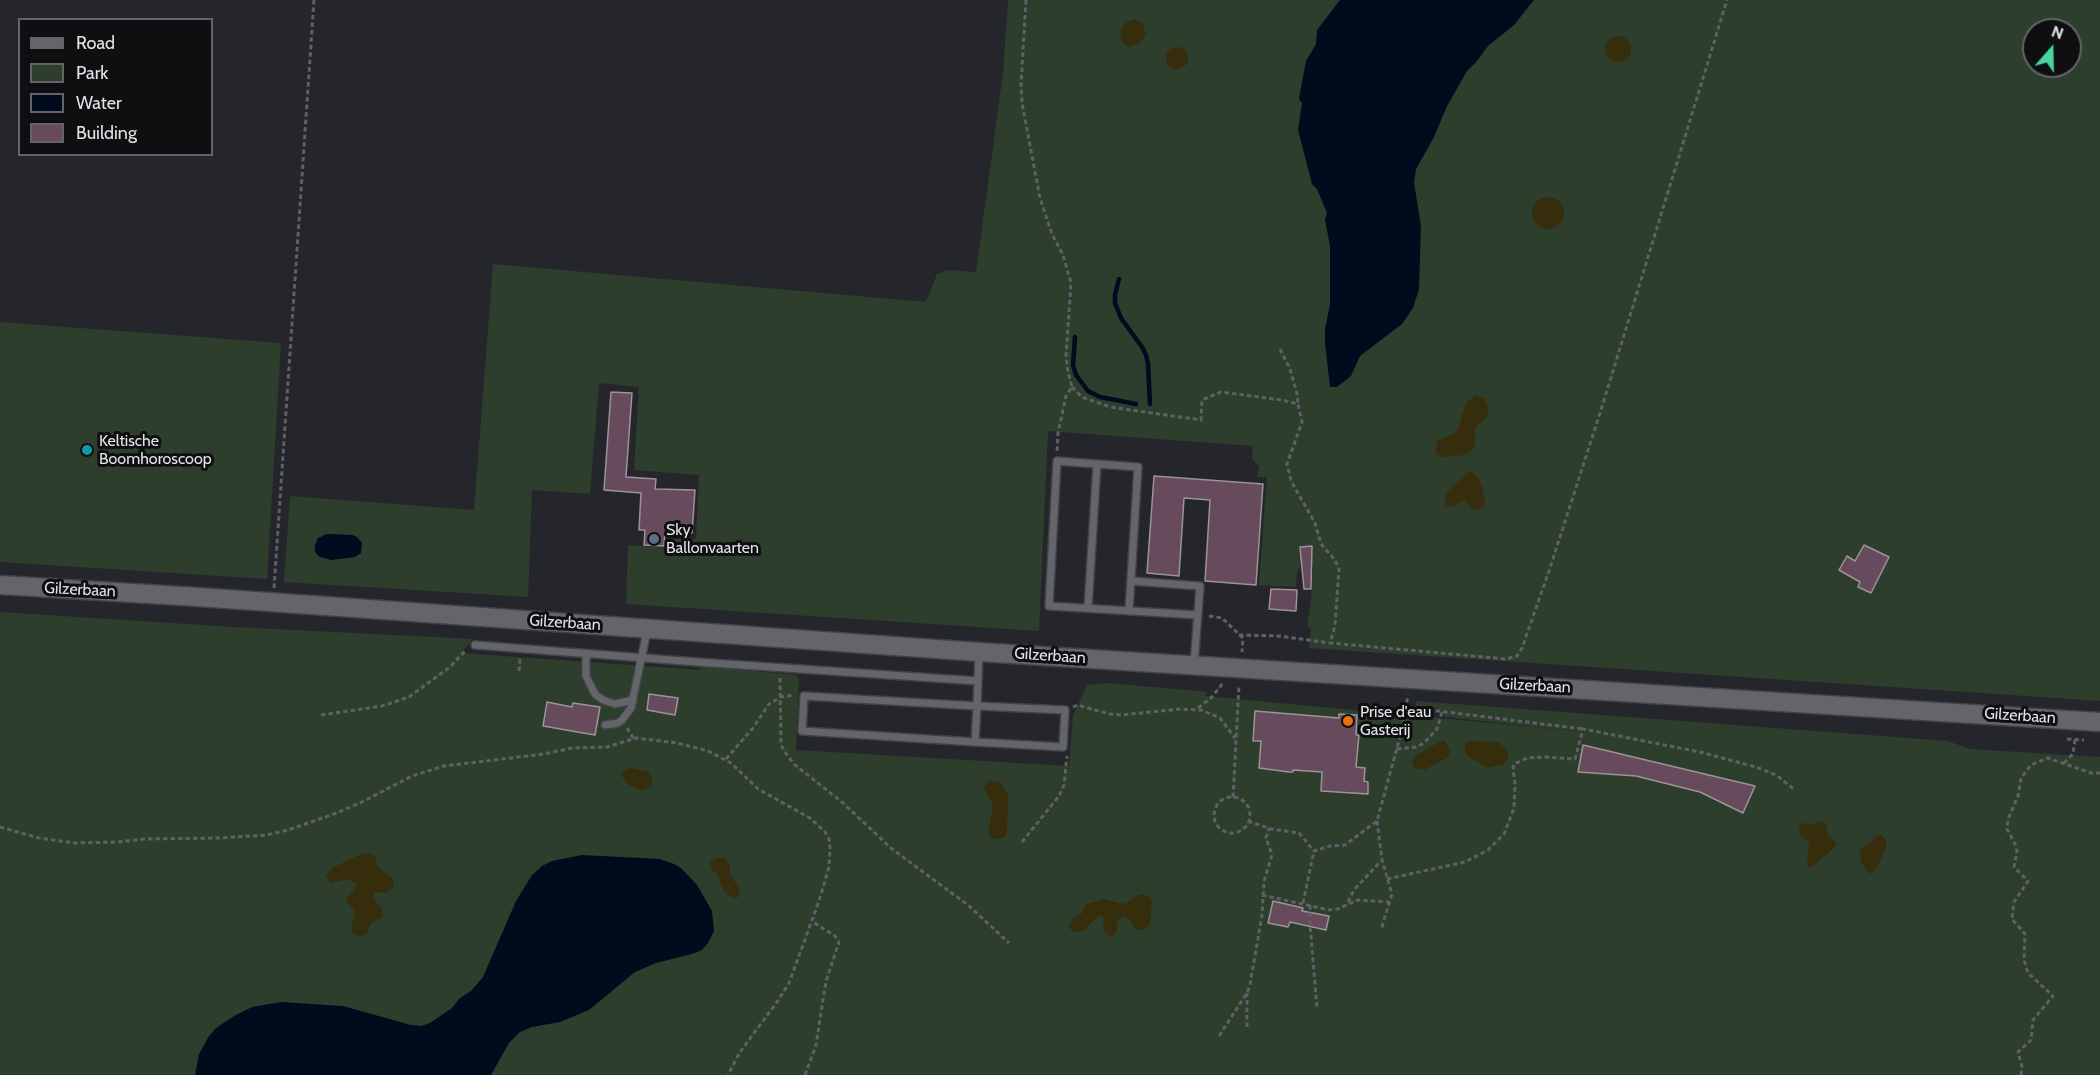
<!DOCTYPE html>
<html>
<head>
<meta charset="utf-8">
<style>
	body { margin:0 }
	#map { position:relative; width:2100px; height:1075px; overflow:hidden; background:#25262b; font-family:Cabin,sans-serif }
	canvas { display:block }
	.legend { position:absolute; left:18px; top:18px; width:195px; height:138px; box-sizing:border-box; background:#0f0f12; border:2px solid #636467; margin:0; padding:8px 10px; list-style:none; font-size:18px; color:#e2e3e6 }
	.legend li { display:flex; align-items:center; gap:12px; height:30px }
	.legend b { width:30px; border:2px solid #636467 }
	.north { position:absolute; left:2022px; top:18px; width:60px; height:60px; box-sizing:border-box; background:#0f0f12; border:2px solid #636467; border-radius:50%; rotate:20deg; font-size:16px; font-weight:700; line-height:24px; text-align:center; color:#e2e3e6 }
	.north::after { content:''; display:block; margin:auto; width:21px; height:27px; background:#47d49e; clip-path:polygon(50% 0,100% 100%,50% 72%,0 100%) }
</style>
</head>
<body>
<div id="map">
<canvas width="2100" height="1075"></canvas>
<ul class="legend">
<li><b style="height:8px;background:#64656b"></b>Road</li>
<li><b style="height:16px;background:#2d3e2d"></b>Park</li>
<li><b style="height:16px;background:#010b1e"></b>Water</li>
<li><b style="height:16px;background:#674b5c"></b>Building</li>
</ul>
<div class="north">N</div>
</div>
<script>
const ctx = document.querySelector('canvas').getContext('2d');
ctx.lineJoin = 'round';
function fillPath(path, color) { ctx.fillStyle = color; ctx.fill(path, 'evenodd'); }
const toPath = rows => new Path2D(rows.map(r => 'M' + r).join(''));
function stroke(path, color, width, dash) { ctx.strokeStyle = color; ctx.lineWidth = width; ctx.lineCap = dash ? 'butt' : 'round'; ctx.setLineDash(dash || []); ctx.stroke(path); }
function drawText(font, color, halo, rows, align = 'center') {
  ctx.font = font + ' Cabin,sans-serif'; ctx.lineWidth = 6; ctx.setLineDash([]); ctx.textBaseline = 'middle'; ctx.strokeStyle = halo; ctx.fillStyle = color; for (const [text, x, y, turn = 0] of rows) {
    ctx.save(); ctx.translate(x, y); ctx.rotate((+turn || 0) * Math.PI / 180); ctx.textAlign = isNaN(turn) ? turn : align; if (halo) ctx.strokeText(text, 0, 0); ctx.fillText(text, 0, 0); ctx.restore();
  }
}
fillPath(toPath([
	[1008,0,2100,0,2100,701,1309,648,1311,628,1307,627,1311,600,1313,567,1307,564,1300,566,1297,573,1296,587,1259,585,1267,477,1257,477,1259,467,1252,459,1253,446,1048,431,1039,631,626,604,628,545,671,548,672,539,696,539,699,475,634,470,639,387,599,383,590,494,532,490,528,597,284,582,290,496,474,510,493,264,926,302,937,274,948,270,976,272,1003,73],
	[2034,30,2070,30,2070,66,2034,66],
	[327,534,352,535,357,537,317,555,314,548],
	[0,322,281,343,267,579,0,562],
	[0,612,234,627,473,639,461,653,701,670,700,666,796,675,796,677,799,677,796,750,1069,766,1073,716,1087,685,1108,683,1208,692,1205,696,1587,732,1445,717,1436,708,1416,706,1416,701,1948,741,1970,749,2100,757,2100,1075,0,1075]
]), '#2d3e2d');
fillPath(toPath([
	[1135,19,1143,24,1146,35,1138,44,1129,47,1122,42,1120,32,1126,22],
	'1605 49a13 13 0 1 1 26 0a13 13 0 1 1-26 0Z',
	'1166 58a11 11 0 1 1 22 0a11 11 0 1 1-22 0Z',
	'1532 213a16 16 0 1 1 32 0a16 16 0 1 1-32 0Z',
	[1476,395,1484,398,1489,411,1486,418,1475,427,1475,444,1473,449,1465,455,1442,457,1436,453,1437,442,1440,439,1453,434,1458,429,1466,403],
	[1470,471,1478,477,1483,490,1485,501,1483,507,1473,510,1464,500,1452,507,1446,506,1445,496,1447,492],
	[1445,740,1450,750,1449,757,1424,770,1415,768,1412,763,1414,757,1439,742],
	[1469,741,1499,742,1506,749,1509,757,1504,764,1487,768,1466,754,1465,744],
	[631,768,648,772,652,779,652,786,642,790,630,786,621,775,624,770],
	[989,780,1001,783,1008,794,1007,832,1006,836,999,839,991,838,988,834,993,805,984,788],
	[1822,821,1826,824,1828,835,1837,845,1814,866,1809,868,1807,865,1809,843,1800,835,1799,827,1803,823,1813,824],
	[1881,835,1886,840,1886,848,1876,869,1870,874,1861,862,1860,850,1871,843,1876,836],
	[368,853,375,856,378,867,392,878,394,883,393,887,388,892,374,893,374,900,382,909,383,917,371,923,367,934,359,936,354,934,351,929,355,912,346,901,347,897,356,888,356,883,348,879,332,883,328,880,326,875,332,868,361,854],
	[717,858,724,858,730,864,729,873,740,889,738,897,736,898,727,895,720,884,718,875,711,869,710,862],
	[1142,894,1148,896,1152,902,1150,924,1143,930,1135,929,1129,919,1123,916,1118,920,1116,932,1111,937,1105,932,1103,926,1104,918,1099,915,1084,931,1075,932,1069,928,1072,919,1081,914,1087,904,1106,899,1117,903,1125,904,1136,896]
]), '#362d0c');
fillPath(toPath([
	[1340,0,1534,0,1514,25,1488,46,1477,61,1467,71,1447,106,1434,137,1416,169,1414,182,1421,226,1419,289,1413,308,1402,324,1360,356,1351,376,1337,387,1330,387,1325,343,1325,329,1330,305,1330,246,1325,220,1327,213,1317,189,1312,184,1298,130,1302,103,1299,99,1300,93,1306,61,1316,44,1317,30],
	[327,534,352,535,357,537,362,543,361,553,355,557,331,560,320,557,315,552,315,545,318,538],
	[582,855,660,859,674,864,681,868,697,885,712,911,714,931,708,943,702,950,692,954,656,963,635,972,589,1010,560,1022,532,1027,520,1032,509,1043,491,1075,195,1075,199,1054,209,1036,216,1028,234,1016,252,1007,281,1002,343,1006,411,1025,421,1026,430,1023,452,1008,460,998,471,991,483,977,516,901,532,875,542,866,552,861]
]), '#010b1e');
stroke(toPath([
	[1119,279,1115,295,1115,303,1121,318,1142,347,1146,355,1148,364,1150,404],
	[1075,337,1073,365,1076,375,1088,391,1100,397,1136,404]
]), '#010b1e', 4.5);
const building = toPath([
	[611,392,632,393,626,477,656,479,655,489,695,490,692,533,665,532,664,546,644,545,645,530,639,530,641,493,604,490,611,392],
	[1154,476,1263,484,1256,585,1205,581,1210,500,1184,498,1179,576,1147,573,1154,476],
	[1864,545,1889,557,1871,593,1858,587,1860,582,1839,570,1847,556,1855,561,1864,545],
	[1312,546,1311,589,1304,589,1300,547,1312,546],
	[1271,589,1297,590,1296,611,1269,609,1271,589],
	[649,694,678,698,675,715,647,710,649,694],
	[547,702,572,707,573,703,600,707,595,735,543,726,547,702],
	[1255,711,1339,718,1339,714,1357,715,1356,735,1359,735,1356,767,1365,768,1364,781,1368,782,1368,794,1321,791,1322,772,1293,770,1293,772,1289,772,1259,768,1261,741,1253,741,1255,711],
	[1583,745,1755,786,1743,813,1700,792,1636,776,1578,772,1583,745],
	[1273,901,1303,908,1302,911,1329,916,1326,930,1290,922,1288,927,1268,923,1273,901]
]);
fillPath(building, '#674b5c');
stroke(building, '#9b9498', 1.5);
const service = toPath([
	[1131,581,1200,586,1194,665],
	[1088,608,1097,464],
	[1129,611,1138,467,1057,461,1049,606,1198,615],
	[475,645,697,662,978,681],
	[586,654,586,676,595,694,603,700,615,704,633,700],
	[605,725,618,723,622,720,631,708,647,631],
	[975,742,802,731,804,696,977,706,975,742,1063,747,1065,710,977,706,979,653]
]);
const tertiary = toPath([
	[0,585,198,597,979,652,2100,722]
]);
stroke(service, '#414246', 10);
stroke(tertiary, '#414246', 21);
stroke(toPath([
	[1026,0,1021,85,1022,103,1040,198,1052,234,1063,255,1071,283,1066,356,1068,372,1072,387,1066,396,1058,433,1057,452],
	[1280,349,1290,369,1297,394,1298,404],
	[1072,387,1082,397,1110,407,1201,420,1202,400,1221,392,1282,400,1298,404,1302,422,1287,464,1291,481,1315,523,1321,544,1335,560,1339,569,1335,626,1330,643,1506,659,1517,656,1522,648,1549,571,1601,410,1727,0],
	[274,588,314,0],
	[1209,616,1222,618,1243,638,1242,652],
	[1239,635,1279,636,1330,643],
	[519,671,520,659],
	[780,678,781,745,787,755,795,765,843,803,892,849,968,905,1009,943],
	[1073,707,1078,705,1109,714,1121,715,1180,709,1201,710,1220,718,1235,738],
	[1406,707,1583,729],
	[1198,708,1211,698,1223,683],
	[321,715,382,706,409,697,450,667,466,650],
	[627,728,634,739],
	[2067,739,2084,740],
	[1397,749,1416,747,1424,743,1437,729,1442,712],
	[726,759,753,728,769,704,781,697,794,695],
	[2064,763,2073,754,2075,739],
	[1233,797,1239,685],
	'1214 815a18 18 0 1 1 36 0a18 18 0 1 1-36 0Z',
	[1248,821,1271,829,1299,833,1314,851,1330,846,1345,845,1377,821,1401,733,1408,695],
	[1377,821,1382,860,1392,894,1381,930],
	[0,827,39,838,74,843,117,842,146,839,219,838,267,835,288,830,334,814,360,803,412,776,444,766,544,754,572,748,607,747,636,738,677,743,708,751,731,763,758,789,810,818,825,832,829,839,830,848,829,867,819,901,789,983,777,1002,740,1052,728,1075],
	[1022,842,1059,796,1064,785,1067,756],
	[1387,879,1465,862,1488,850,1504,834,1514,808,1515,784,1513,768,1514,764,1527,758,1545,757,1575,759,1583,729,1700,752,1756,767,1776,775,1795,790],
	[1262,895,1329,910,1338,909,1357,900,1389,902],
	[1348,902,1354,890,1381,861],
	[1303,903,1314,851],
	[1310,905,1310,925,1317,1008],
	[1247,1027,1247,993],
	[1219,1036,1247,993,1250,985,1262,915,1264,881,1272,855,1266,838,1269,828],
	[805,1075,816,1045,826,981,839,942,835,936,813,922],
	[2021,1075,2022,1067,2018,1052,2031,1040,2033,1020,2053,996,2028,973,2024,960,2025,934,2012,919,2014,902,2028,881,2014,867,2017,851,2015,844,2007,829,2008,819,2018,796,2021,778,2031,765,2048,758,2091,773,2100,773]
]), '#5f6065', 3, [4.5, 3]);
stroke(service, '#64656b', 7);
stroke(tertiary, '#64656b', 18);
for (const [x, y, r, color] of [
	[87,450,6,"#0f9aa8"],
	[654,539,6,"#5c6f8a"],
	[1348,721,6,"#e8710a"]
]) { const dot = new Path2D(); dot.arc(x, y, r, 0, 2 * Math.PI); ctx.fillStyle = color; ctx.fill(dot); stroke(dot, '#0f0f12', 2); }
drawText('16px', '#e2e3e6', '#0f0f12', [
	["Keltische",99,441],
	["Boomhoroscoop",99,459],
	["Sky",666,530],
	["Ballonvaarten",666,548],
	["Prise d'eau",1360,712],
	["Gasterij",1360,730]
], 'left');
drawText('16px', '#e2e3e6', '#0f0f12', [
	["Gilzerbaan",80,590,3],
	["Gilzerbaan",565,623,4],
	["Gilzerbaan",1050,656,4],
	["Gilzerbaan",1535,686,3],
	["Gilzerbaan",2020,716,4]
]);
</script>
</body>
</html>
